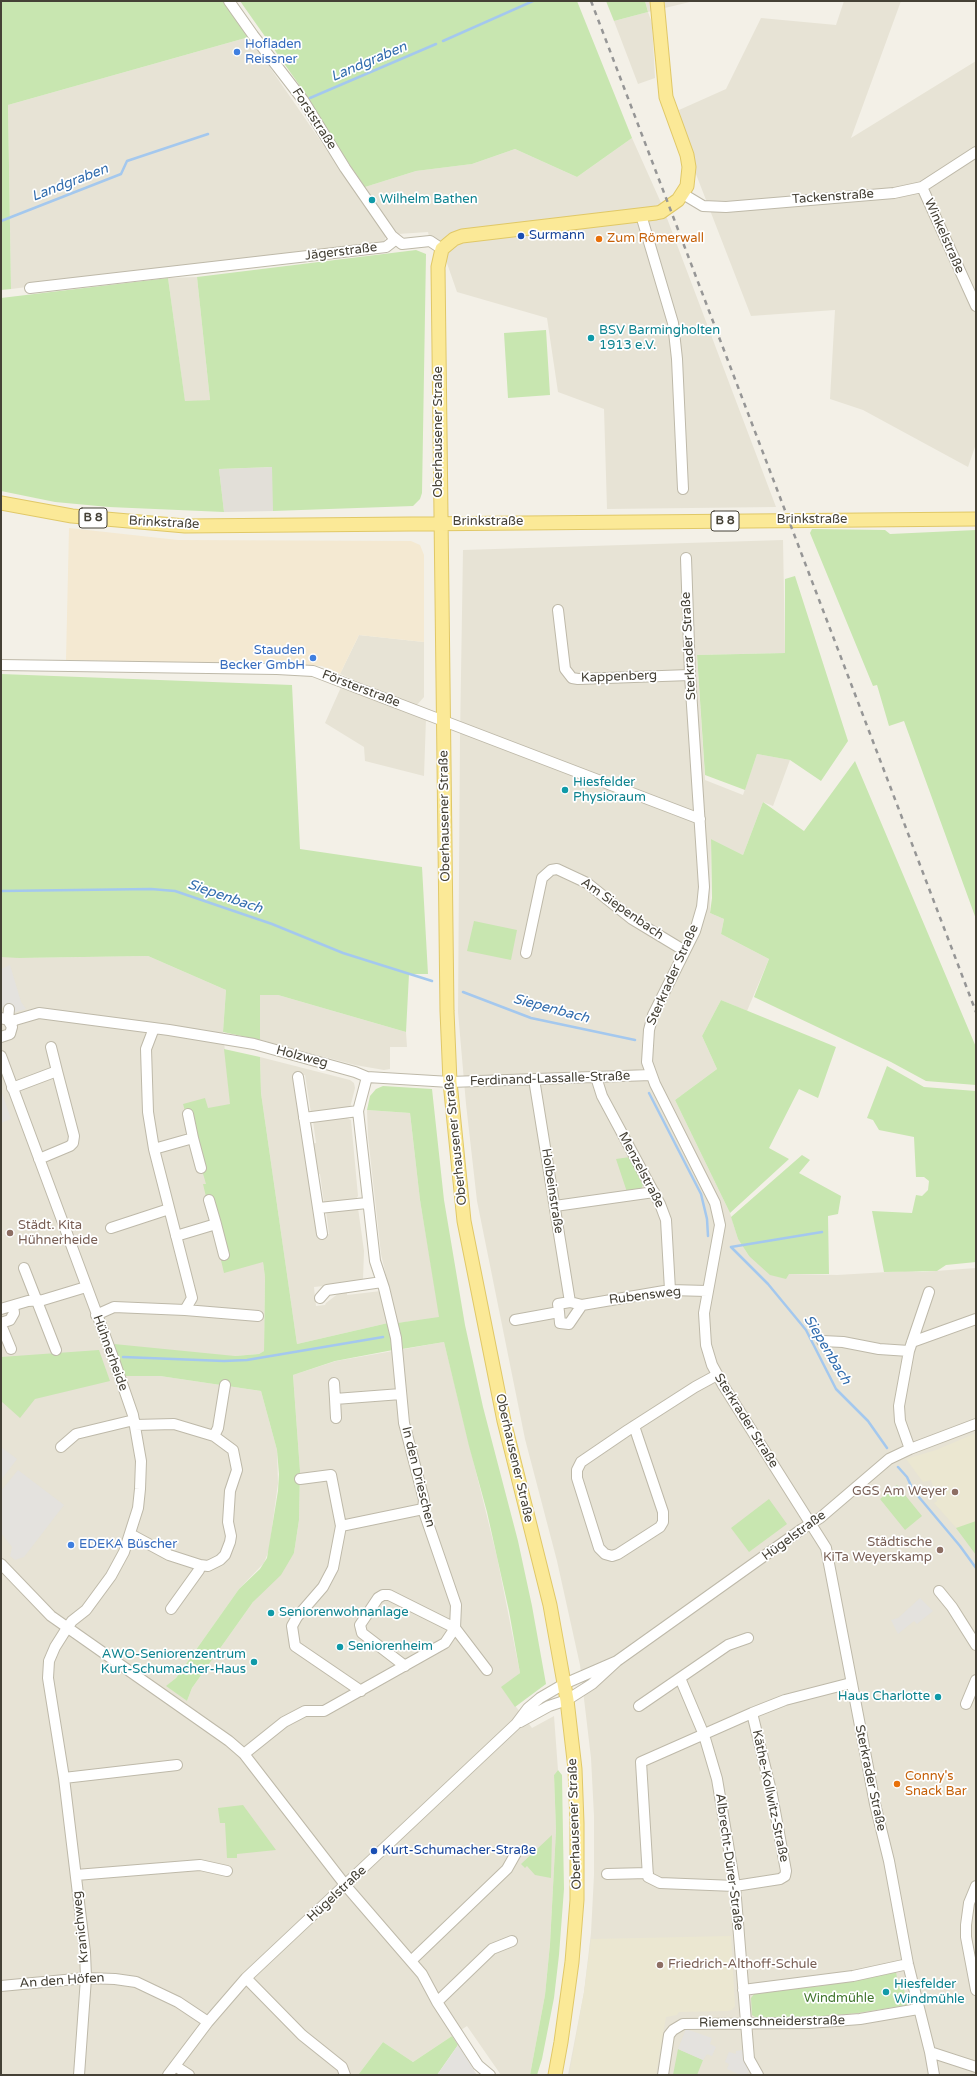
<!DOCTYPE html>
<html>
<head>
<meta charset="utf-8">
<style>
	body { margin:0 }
	#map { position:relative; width:977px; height:2076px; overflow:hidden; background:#f3f0e7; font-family:"Varela Round",sans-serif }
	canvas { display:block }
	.frame { position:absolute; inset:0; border:2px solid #454136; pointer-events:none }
</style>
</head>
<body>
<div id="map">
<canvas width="977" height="2076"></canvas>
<div class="frame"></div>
</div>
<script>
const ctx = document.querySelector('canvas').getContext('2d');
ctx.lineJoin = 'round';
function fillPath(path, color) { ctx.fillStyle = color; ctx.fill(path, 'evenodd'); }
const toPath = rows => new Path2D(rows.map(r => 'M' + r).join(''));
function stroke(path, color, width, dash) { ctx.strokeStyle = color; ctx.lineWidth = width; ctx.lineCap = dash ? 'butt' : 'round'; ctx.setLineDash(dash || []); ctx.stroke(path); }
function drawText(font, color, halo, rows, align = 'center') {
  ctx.font = font + ' "Varela Round",sans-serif'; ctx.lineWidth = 3.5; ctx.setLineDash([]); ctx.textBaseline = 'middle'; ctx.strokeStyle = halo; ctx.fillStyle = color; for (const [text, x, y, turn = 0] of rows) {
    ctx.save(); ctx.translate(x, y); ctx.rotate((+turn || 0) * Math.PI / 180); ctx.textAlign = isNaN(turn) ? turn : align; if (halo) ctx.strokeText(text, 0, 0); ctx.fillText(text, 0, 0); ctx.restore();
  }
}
fillPath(toPath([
	[645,1,694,1,648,12,652,23,655,78,638,84,614,21,648,12],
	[844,1,901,1,851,138,976,61,976,444,968,467,863,410,830,399,835,310,751,316,694,169,679,110,726,89,761,18,836,25],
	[249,37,386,236,384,242,11,289,8,105],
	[632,138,662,205,776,507,607,509,604,409,558,392,547,318,457,292,442,249,430,241,428,232,398,234,365,187,416,171,472,164,515,149,577,177],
	[197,277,210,400,185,402,168,278],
	[783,540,785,653,697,655,705,780,743,795,757,754,790,760,773,806,763,802,743,855,711,839,710,913,724,919,721,934,769,959,747,1011,721,1000,702,1036,717,1069,675,1100,730,1213,738,1239,749,1256,789,1274,837,1275,905,1271,922,1272,976,1268,976,2075,568,2075,584,1992,591,1933,594,1875,594,1816,591,1758,580,1665,557,1561,525,1439,477,1201,466,1104,458,1012,460,738,463,550],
	[359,635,424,642,424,697,416,706,340,674],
	[342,685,426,718,424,776,365,761,364,747,325,723],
	[1,951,19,958,148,956,226,990,223,1032,236,1159,263,1262,265,1277,264,1351,259,1354,235,1356,125,1376,160,1376,261,1391,277,1450,278,1483,269,1550,264,1563,239,1589,176,1678,167,1686,187,1701,192,1688,253,1602,294,1553,299,1520,300,1471,293,1375,336,1361,444,1342,497,1557,520,1673,502,1688,532,1728,554,1716,558,1770,554,1775,556,1830,550,1944,545,1995,530,2075,501,2075,467,2026,413,2062,383,2042,358,2075,1,2075],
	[259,995,278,995,406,1032,407,1047,390,1047,390,1069,384,1070,355,1065,260,1040],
	[260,1057,350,1080,354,1083,355,1088,350,1108,311,1113,305,1075,294,1076,304,1145,316,1143,313,1121,347,1118,351,1120,358,1196,356,1199,324,1203,320,1174,309,1176,317,1235,329,1234,326,1211,358,1208,364,1251,363,1280,360,1282,314,1287,316,1306,325,1305,326,1303,339,1293,347,1292,347,1295,381,1291,388,1323,297,1344,261,1093],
	[367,1110,410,1113,420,1200,440,1318,397,1323,381,1254,368,1136]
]), '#e7e3d5');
fillPath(toPath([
	[69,528,178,540,411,541,420,545,424,555,424,642,359,635,340,674,322,666,66,660]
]), '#f4e9d2');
fillPath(toPath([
	[273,467,273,511,224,512,219,469]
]), '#e2dfd8');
fillPath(toPath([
	[976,1433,976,1555,966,1539,934,1503,937,1501,931,1480,923,1482,906,1459,936,1450],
	[731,1936,735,2006,732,2010,727,2011,679,2012,677,2015,666,2017,656,2075,569,2075,584,1992,591,1939]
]), '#ebe7d1');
fillPath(toPath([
	[1,1,224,1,249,37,8,105,11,289,1,290],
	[240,1,577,1,632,138,577,177,515,149,472,164,416,171,365,187,305,99,307,96],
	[606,1,645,1,648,12,614,21],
	[416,250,426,254,422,493,420,499,413,506,273,511,272,467,219,469,224,512,109,507,55,502,1,491,1,298,168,278,185,401,210,400,197,277],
	[546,330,550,395,508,398,504,333],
	[812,529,885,530,890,534,976,530,976,919,904,721,889,726,877,685,873,686,810,533],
	[795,576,848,741,821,781,790,760,757,754,745,790,705,775,697,655,785,653,785,579],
	[1,674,292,685,300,849,422,867,428,974,409,974,406,1032,278,995,260,995,260,1040,223,1032,226,990,148,956,19,958,1,957],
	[855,761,976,1047,976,1085,926,1081,891,1062,754,997,769,959,721,934,724,919,710,913,712,898,711,839,743,855,763,802,804,831],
	[474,921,517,930,511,960,467,951],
	[721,1000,836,1047,818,1098,799,1089,769,1148,789,1159,730,1213,675,1100,717,1069,702,1036],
	[224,1049,260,1057,261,1093,297,1344,388,1323,393,1350,335,1361,293,1375,300,1471,299,1520,294,1553,281,1575,253,1602,192,1688,187,1701,166,1686,176,1678,239,1589,260,1569,267,1558,278,1491,279,1474,277,1450,261,1391,160,1376,125,1376,114,1344,235,1356,259,1354,264,1351,265,1277,263,1262,224,1273,203,1184,206,1184,202,1170,183,1104,205,1098,208,1108,230,1104],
	[887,1066,924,1087,976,1091,976,1262,946,1265,937,1271,884,1272,872,1211,912,1213,916,1195,922,1196,928,1190,929,1181,924,1177,916,1177,914,1137,879,1130,873,1120,867,1118],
	[383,1086,432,1089,444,1200,465,1325,483,1407,518,1541,532,1606,546,1684,515,1707,501,1687,520,1673,509,1611,487,1512,469,1446,444,1342,402,1349,397,1323,439,1317,420,1200,410,1113,367,1110,370,1096,376,1089],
	[802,1155,810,1160,799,1173,841,1196,838,1214,828,1216,829,1274,789,1274,786,1279,770,1275,749,1256,738,1239,731,1217],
	[630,1157,643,1185,641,1189,627,1192,616,1159],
	[99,1350,110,1381,35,1399,20,1418,1,1401,1,1357],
	[897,1485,922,1516,905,1530,880,1499],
	[769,1499,787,1524,749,1552,731,1528],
	[976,1521,976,1555,956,1528],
	[558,1770,562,1775,563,1835,564,1889,559,1955,554,1998,542,2059,537,2075,530,2075,545,1995,550,1944,556,1830,554,1775],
	[243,1805,276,1850,237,1854,237,1858,227,1858,225,1823,220,1823,218,1808],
	[552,1835,551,1878,535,1875,527,1866,525,1868,521,1864],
	[896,1972,898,1983,903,1983,907,2005,858,2013,825,2016,757,2018,752,2015,751,1998,755,1993,821,1986],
	[452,2036,458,2045,437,2075,358,2075,383,2042,413,2062],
	[678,2049,703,2060,697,2075,673,2075]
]), '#c8e6b0');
fillPath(toPath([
	[10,965,21,1002,26,1009,15,1012,1,1007,1,969],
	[1,1090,11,1119,1,1123],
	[1,1447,17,1459,1,1480],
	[18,1470,64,1505,24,1557,15,1560,10,1556,12,1547,1,1533,1,1491],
	[920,1598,933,1611,917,1624,914,1621,898,1634,891,1620,898,1618],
	[686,2029,712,2038,710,2044,716,2047,712,2056,707,2054,703,2060,678,2049],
	[458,2045,477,2075,437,2075],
	[743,2050,750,2069,747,2075,740,2075,727,2069,729,2064,725,2062,729,2052,736,2054,736,2051]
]), '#e4e2de');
stroke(toPath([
	[443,41,533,1],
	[310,98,436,44],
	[1,221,121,174,127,161,208,134],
	[1,891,151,889,175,891,272,924,343,953,432,981],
	[463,992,531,1018,635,1040],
	[649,1093,701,1194,707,1219,708,1236],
	[731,1247,768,1284,806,1330,836,1389,868,1421,887,1448],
	[731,1247,822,1232],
	[123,1357,224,1361,247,1360,383,1337],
	[898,1467,907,1477,913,1490,960,1546,976,1568]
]), '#a4c8ee', 2.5);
const minor = toPath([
	[229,1,253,35,303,100,345,168,392,236,402,244,430,241,442,249],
	[922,187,976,306],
	[683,194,703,206,726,207,894,193,922,187,976,152],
	[641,215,673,323,677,359,683,489],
	[30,288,386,247,395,240],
	[686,558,690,675,704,887,702,907,695,931,653,1015,649,1030,647,1062,655,1084,715,1203,720,1225,704,1313,706,1345,712,1365,723,1385,826,1548,875,1804,889,1861,908,1964,930,2052,934,2075],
	[558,610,565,669,572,678,578,679,690,675],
	[1,665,277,669,313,671,700,819],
	[526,953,542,878,551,870,557,869,587,883,632,919,685,951],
	[1,1018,8,1020,12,1027,10,1034,1,1037],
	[8,1020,9,1009],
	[11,1023,15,1020,39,1013,169,1030,254,1044,355,1072,367,1077,450,1082,651,1075],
	[51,1047,57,1071],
	[1,1056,114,1360,133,1415,141,1461,140,1489,138,1508,124,1552,111,1576,86,1610,72,1621,67,1628,55,1647,49,1661,48,1678,64,1778,85,1952,86,1978,79,2075],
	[298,1077,322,1234],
	[596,1077,602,1096,660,1204,666,1220,670,1290],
	[534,1079,570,1302],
	[12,1088,57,1071,74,1136,73,1143,70,1146,39,1159],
	[188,1114,193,1138],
	[304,1118,358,1111],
	[154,1149,193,1138,201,1168],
	[209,1200,216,1224],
	[555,1206,654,1192],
	[319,1208,367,1203],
	[111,1228,169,1209],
	[176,1236,216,1224,224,1255],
	[24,1268,56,1350],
	[320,1298,327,1290,382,1282],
	[1,1309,28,1301,43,1300,86,1287],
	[185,1310,258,1316],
	[559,1312,560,1323,569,1324,582,1305],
	[96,1315,114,1307,185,1310,192,1298,154,1149,148,1112,146,1049,154,1028],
	[515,1320,559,1312,558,1304,570,1302,582,1305,670,1290,707,1291],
	[1,1323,10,1320,14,1313,13,1306],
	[1,1325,11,1349],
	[822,1341,843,1342,879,1349,909,1351],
	[912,1342,976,1319],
	[334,1383,335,1399],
	[336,1418,335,1399,401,1394],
	[634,1426,663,1512,663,1522,660,1527,618,1554,612,1556,605,1554,599,1548,577,1478,577,1470,581,1462,628,1430,695,1387,717,1375],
	[214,1436,218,1428,225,1385],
	[61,1447,76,1434,134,1420],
	[910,1449,900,1421,899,1406,909,1351,929,1292],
	[300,1479,331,1475,341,1526,333,1568,323,1587,297,1617,292,1626,295,1646,361,1691],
	[341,1526,423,1509],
	[130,1534,169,1555,200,1565,208,1566,220,1560,225,1555,230,1542,231,1536,228,1522,230,1491,237,1470,233,1450,214,1436,174,1424,135,1425],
	[1,1564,51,1616,229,1741,244,1754,346,1886,422,1974,437,2002,478,2065,490,2075],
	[939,1591,952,1607,976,1645],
	[171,1609,199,1570,200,1565],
	[405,1666,362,1633,360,1625,378,1598,383,1595,389,1595,455,1628,487,1670],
	[680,1678,704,1735,717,1779,735,1886,749,2059,758,2075],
	[966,1704,976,1680],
	[639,1706,728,1645,748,1638],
	[752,1713,772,1795,786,1871,785,1876,780,1879,735,1886,660,1883,648,1877,641,1762,752,1713,785,1700,851,1683],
	[520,1722,549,1706,567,1700,592,1684,617,1661,802,1529,820,1518,889,1459,910,1449,976,1424],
	[244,1754,284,1722,305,1711,324,1711,445,1643,455,1628,456,1605,423,1509,424,1500,404,1423,396,1338,384,1288,375,1261,358,1111,367,1077],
	[64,1778,177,1765],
	[607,1874,648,1873],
	[76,1875,200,1865,227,1871],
	[976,1886,969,1903,966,1925,966,1937,976,1990],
	[411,1961,507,1869,516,1853],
	[246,1978,302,2035,342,2067,345,2075],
	[1,1986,86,1978,115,1979,136,1982,178,2002,208,2022],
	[743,1990,853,1976,908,1964],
	[437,2002,492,1949,512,1941],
	[930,2052,976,2067],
	[175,2066,189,2075],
	[168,2075,208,2022,246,1978,516,1724,528,1708,540,1698,564,1684,617,1661],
	[663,2075,669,2035,673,2030,683,2024,809,2023,860,2019,918,2009]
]);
const major = toPath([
	[1,503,72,516,185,526,976,519],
	[555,2075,561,2042,572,1962,577,1900,577,1823,575,1769,567,1700,550,1605,504,1421,464,1221,450,1082,447,1011,438,267,442,249,454,239,462,236,656,213,661,212,678,200,687,186,689,167,687,155,666,97,657,1]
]);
stroke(minor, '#beb9a9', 12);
stroke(major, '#e0c867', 15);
stroke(minor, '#fff', 10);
stroke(major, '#fbe997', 13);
stroke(toPath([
	[591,1,976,1012]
]), '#969696', 2.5, [5, 5]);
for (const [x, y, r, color] of [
	[237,52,4,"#3f7fe0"],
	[372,200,4,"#0f9aa8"],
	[521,236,4,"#1a4fb4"],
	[599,239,4,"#e8710a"],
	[591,338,4,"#0f9aa8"],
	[313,658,4,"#3f7fe0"],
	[565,790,4,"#0f9aa8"],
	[10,1233,4,"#8d6e63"],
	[955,1492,4,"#8d6e63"],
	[71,1545,4,"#3f7fe0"],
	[940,1550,4,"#8d6e63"],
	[271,1613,4,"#0f9aa8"],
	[340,1647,4,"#0f9aa8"],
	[254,1662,4,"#0f9aa8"],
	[938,1697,4,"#0f9aa8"],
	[897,1784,4,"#e8710a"],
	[374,1851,4,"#1a4fb4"],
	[660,1965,4,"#8d6e63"],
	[886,1992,4,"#0f9aa8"]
]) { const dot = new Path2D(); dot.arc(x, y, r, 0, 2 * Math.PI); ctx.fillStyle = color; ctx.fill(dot); stroke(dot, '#fff', 1.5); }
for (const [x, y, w] of [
	[93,518,28],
	[725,521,28]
]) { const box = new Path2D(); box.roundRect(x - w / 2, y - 10, w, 20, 3); ctx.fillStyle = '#fff'; ctx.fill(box); stroke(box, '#454136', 1); }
drawText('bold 12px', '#454136', null, [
	["B 8",93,518],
	["B 8",725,521]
]);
drawText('13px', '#366cbe', '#fff', [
	["Hofladen",245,45],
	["Reissner",245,60],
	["Stauden",305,651,"right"],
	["Becker GmbH",305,666,"right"],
	["EDEKA Büscher",79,1545]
], 'left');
drawText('13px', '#454136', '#fff', [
	["Forststraße",314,119,57],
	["Tackenstraße",833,197,-4],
	["Winkelstraße",944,236,66],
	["Jägerstraße",341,252,-7],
	["Oberhausener Straße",439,432,-90],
	["Brinkstraße",812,520],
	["Brinkstraße",488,522],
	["Brinkstraße",164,523,3],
	["Sterkrader Straße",689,646,-93],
	["Kappenberg",619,677,-2],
	["Försterstraße",361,689,21],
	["Oberhausener Straße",445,816,-91],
	["Am Siepenbach",622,909,35],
	["Sterkrader Straße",673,975,-66],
	["Holzweg",302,1057,15],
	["Ferdinand-Lassalle-Straße",550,1079,-2],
	["Oberhausener Straße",456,1140,-96],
	["Menzelstraße",641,1170,62],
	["Holbeinstraße",552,1191,81],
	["Rubensweg",645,1296,-7],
	["Hühnerheide",110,1353,70],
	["Sterkrader Straße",746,1421,58],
	["Oberhausener Straße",514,1458,77],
	["In den Drieschen",418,1477,76],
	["Hügelstraße",794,1536,-36],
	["Sterkrader Straße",870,1778,78],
	["Käthe-Kollwitz-Straße",770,1796,78],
	["Oberhausener Straße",575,1824,-92],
	["Albrecht-Dürer-Straße",729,1862,82],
	["Hügelstraße",337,1894,-43],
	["Kranichweg",81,1927,-96],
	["An den Höfen",62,1981,-4],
	["Riemenschneiderstraße",772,2022,-1]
]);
drawText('13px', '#0d838f', '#fff', [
	["Wilhelm Bathen",380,200],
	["BSV Barmingholten",599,331],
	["1913 e.V.",599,346],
	["Hiesfelder",573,783],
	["Physioraum",573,798],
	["Seniorenwohnanlage",279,1613],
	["Seniorenheim",348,1647],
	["AWO-Seniorenzentrum",246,1655,"right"],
	["Kurt-Schumacher-Haus",246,1670,"right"],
	["Haus Charlotte",930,1697,"right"],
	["Hiesfelder",894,1985],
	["Windmühle",894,2000]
], 'left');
drawText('13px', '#164399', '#fff', [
	["Surmann",529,236],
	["Kurt-Schumacher-Straße",382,1851]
], 'left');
drawText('13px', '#c56008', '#fff', [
	["Zum Römerwall",607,239],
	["Conny's",905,1777],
	["Snack Bar",905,1792]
], 'left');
drawText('13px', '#785e54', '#fff', [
	["Städt. Kita",18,1226],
	["Hühnerheide",18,1241],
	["GGS Am Weyer",947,1492,"right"],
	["Städtische",932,1543,"right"],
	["KiTa Weyerskamp",932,1558,"right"],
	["Friedrich-Althoff-Schule",668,1965]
], 'left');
drawText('13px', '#3f752b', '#fff', [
	["Windmühle",839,1999]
]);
drawText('italic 14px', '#326dae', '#fff', [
	["Landgraben",369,62,-23],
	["Landgraben",70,183,-21],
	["Siepenbach",225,897,19],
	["Siepenbach",551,1009,15],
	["Siepenbach",827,1350,59]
]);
</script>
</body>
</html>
